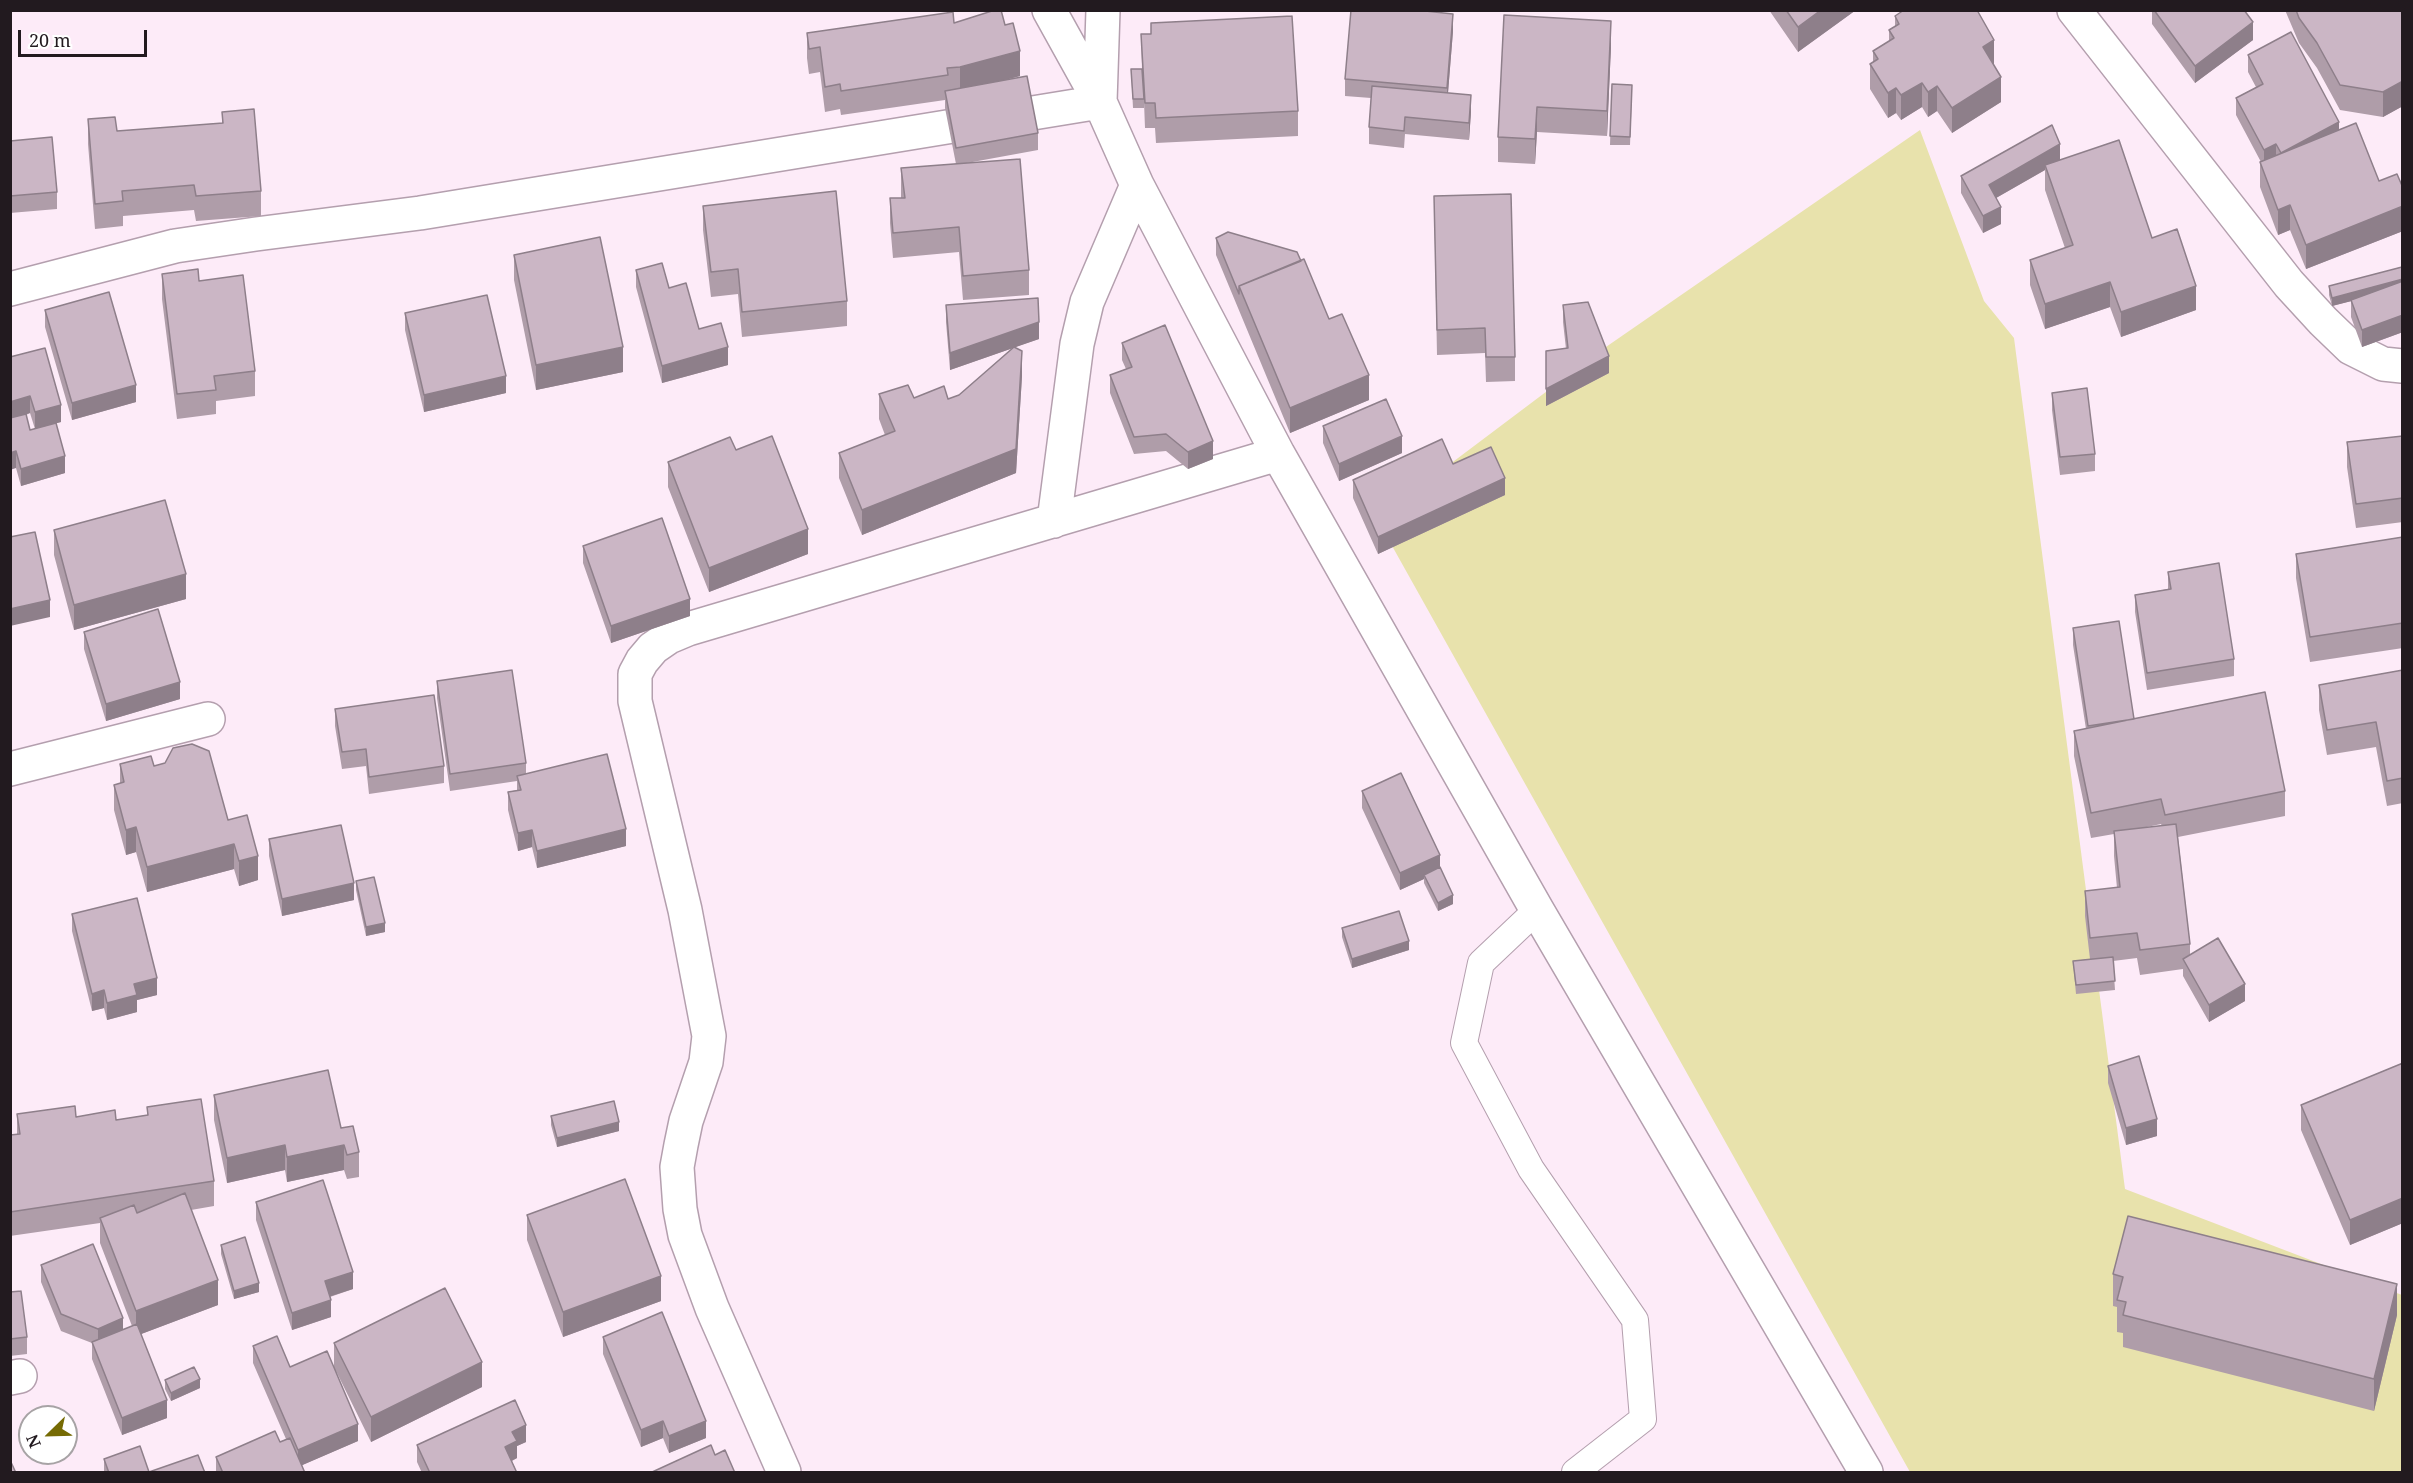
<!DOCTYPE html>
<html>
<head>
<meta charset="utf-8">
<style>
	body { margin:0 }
	#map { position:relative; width:2413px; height:1483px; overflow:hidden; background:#fdebf8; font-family:"Noto Serif",serif }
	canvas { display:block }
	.frame { position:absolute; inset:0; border:12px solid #221a1f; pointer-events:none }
	.north { position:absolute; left:18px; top:1405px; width:60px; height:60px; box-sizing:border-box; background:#fff; border:2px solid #a7a3a5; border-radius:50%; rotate:247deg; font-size:16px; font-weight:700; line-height:24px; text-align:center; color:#221a1f }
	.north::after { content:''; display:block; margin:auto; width:21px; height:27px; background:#766b04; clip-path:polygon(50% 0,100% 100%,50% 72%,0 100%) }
	.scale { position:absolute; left:18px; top:30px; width:129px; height:27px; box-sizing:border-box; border:3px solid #221a1f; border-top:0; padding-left:8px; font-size:18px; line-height:21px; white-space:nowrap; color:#221a1f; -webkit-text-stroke:4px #fff; paint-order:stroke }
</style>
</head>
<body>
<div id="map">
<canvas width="2413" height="1483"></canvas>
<div class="frame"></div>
<div class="north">N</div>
<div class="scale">20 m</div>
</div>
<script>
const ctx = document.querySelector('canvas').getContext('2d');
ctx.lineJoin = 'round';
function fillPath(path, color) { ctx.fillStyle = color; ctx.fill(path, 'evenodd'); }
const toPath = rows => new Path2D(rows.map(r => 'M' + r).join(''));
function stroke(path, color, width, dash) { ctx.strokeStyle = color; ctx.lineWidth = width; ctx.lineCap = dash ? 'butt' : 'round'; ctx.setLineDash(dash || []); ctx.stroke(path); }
fillPath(toPath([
	[1920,130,1984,301,2014,338,2125,1189,2402,1295,2402,1472,1910,1472,1377,519,1603,349]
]), '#e8e2ac');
const lane = toPath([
	[1537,910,1481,963,1464,1043,1531,1169,1635,1320,1643,1419,1575,1472]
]);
const street = toPath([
	[1049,10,1100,102,1137,185,1278,454,1537,910,1866,1472],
	[2074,10,2289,284,2323,321,2351,348,2383,364,2402,366],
	[10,289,175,246,256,234,420,213,1100,102,1103,10],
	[1054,521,1077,344,1087,302,1137,185],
	[10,769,208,719],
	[10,1378,20,1376],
	[784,1472,712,1308,685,1235,680,1209,677,1167,681,1145,686,1121,706,1062,709,1036,685,910,635,701,635,674,642,661,653,648,669,637,688,629,1278,454]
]);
stroke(lane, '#b49fae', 28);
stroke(street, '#b49fae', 36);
stroke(lane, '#fff', 26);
stroke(street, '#fff', 33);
fillPath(toPath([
	[1769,10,1856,10,1798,52],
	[2152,10,2244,10,2253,40,2195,83,2152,24],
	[2285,10,2403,10,2403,106,2383,117,2340,110,2317,68,2299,43],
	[1895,16,1994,65,1993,65,2001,102,1952,133,1937,111,1928,117,1922,107,1901,120,1896,113,1888,118,1870,89,1870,64,1873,62,1873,51,1889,41,1889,30,1895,27],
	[954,23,1020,76,1002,81,1038,133,1038,150,967,163,1029,270,1029,295,963,300,959,252,893,258,890,223,890,198,901,198,901,168,956,164,945,108,945,100,841,115,840,109,825,112,820,72,809,74,807,58,807,33],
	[1453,31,1448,93,1471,112,1469,140,1405,134,1404,148,1369,144,1369,127,1371,98,1345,96,1345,79],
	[1141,34,1298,111,1298,136,1156,143,1155,128,1145,128,1144,102,1144,108,1133,108,1131,69,1142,69],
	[1611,46,1607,136,1537,132,1535,164,1498,162,1498,137],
	[2248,55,2339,130,2379,181,2403,188,2403,231,2306,269,2290,230,2278,235,2260,187,2260,162,2261,162,2236,115,2236,98,2256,87,2248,72],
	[1612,84,1632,94,1630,145,1610,145],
	[222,112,261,191,261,216,196,221,194,210,123,216,123,226,95,229,88,144,88,119,117,131,222,123],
	[10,141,57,192,57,209,10,213],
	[2060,160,2152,238,2196,310,2121,337,2110,307,2045,329,2030,285,2030,260,2065,248,2045,190,2045,170,1996,198,2001,224,1983,233,1961,193,1961,176],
	[1434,196,1515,357,1515,381,1486,382,1485,353,1437,355],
	[703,206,847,301,847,326,742,337,738,294,711,297,703,230],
	[1216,238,1329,319,1369,400,1290,433,1216,255],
	[514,255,623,372,536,390,514,280],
	[636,270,669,288,699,329,728,365,662,383,636,287],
	[2403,271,2403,332,2362,347,2351,317,2351,301,2332,306,2329,295,2329,286],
	[162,274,199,281,255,371,255,396,216,401,216,414,177,419,162,299],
	[946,305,1039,339,1015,347,1022,376,1016,473,862,535,839,478,839,453,885,435,879,419,879,394,914,398,948,399,959,395,1013,348,950,370,946,322],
	[1563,305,1609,373,1546,406,1546,351,1566,349,1563,322],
	[45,310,136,402,72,420,45,327],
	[405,313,506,393,424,412,405,330],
	[1122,343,1213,459,1188,469,1166,451,1134,454,1110,393,1110,375,1126,369,1122,360],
	[10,357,61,422,56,423,65,473,21,486,16,468],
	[30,413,35,429,30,430,26,415],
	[2052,393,2095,454,2095,471,2060,475,2052,410],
	[1323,426,1402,453,1339,481,1323,443],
	[2403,436,2403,522,2356,528,2347,467,2347,442],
	[736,450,808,554,709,592,668,487,668,462],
	[1353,480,1505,495,1378,554,1353,498],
	[54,530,186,599,74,630,54,555],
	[2403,537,2403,648,2310,662,2296,578,2296,554],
	[583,546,690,616,611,643,583,563],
	[2168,572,2234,659,2234,676,2147,690,2135,612,2135,595,2168,589],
	[2073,628,2134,719,2285,791,2285,816,2178,837,2190,944,2190,955,2245,1001,2209,1022,2183,976,2183,969,2140,975,2137,958,2113,961,2115,990,2076,994,2073,961,2090,959,2085,916,2085,891,2117,888,2114,856,2114,834,2091,838,2074,756,2074,731,2086,729,2073,645],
	[2161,824,2162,826,2142,828],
	[84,632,180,699,106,721,84,649],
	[2403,670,2403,803,2387,806,2376,747,2327,755,2319,710,2319,685],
	[437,681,526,763,526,774,626,846,537,868,532,847,518,851,508,810,508,792,517,790,517,781,450,791,437,698],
	[335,709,444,766,444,783,369,794,366,766,342,769,335,726],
	[120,764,154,766,228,820,258,880,239,886,234,869,147,892,136,852,126,855,114,810,114,785,120,783],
	[1362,791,1440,867,1453,904,1438,911,1424,883,1424,879,1400,890,1362,808],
	[269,839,354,900,282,916,269,856],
	[356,881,385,932,366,936,356,890],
	[72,914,157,995,137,1000,137,1012,107,1020,104,1008,92,1011,72,931],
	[1342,928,1409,950,1352,968,1342,937],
	[2403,1063,2403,1223,2350,1245,2301,1130,2301,1105],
	[2108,1066,2157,1136,2126,1145,2108,1083],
	[214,1095,341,1128,359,1152,359,1177,347,1179,344,1170,287,1182,285,1170,227,1183,214,1120],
	[147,1107,214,1181,214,1206,191,1210,218,1305,141,1334,167,1418,122,1435,92,1359,92,1343,61,1331,41,1282,41,1265,123,1330,132,1326,100,1243,100,1223,10,1236,10,1135,17,1134,17,1114,116,1120,147,1115],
	[551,1116,619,1131,557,1147,551,1125],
	[256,1202,353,1289,330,1297,331,1317,292,1330,256,1220],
	[527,1215,661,1301,563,1337,527,1240],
	[221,1245,259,1292,234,1299,221,1254],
	[2113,1274,2397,1315,2374,1411,2123,1347,2123,1333,2117,1332,2117,1307,2113,1306],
	[10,1292,27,1337,27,1354,10,1356],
	[603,1337,706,1438,669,1453,663,1438,641,1447,603,1354],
	[334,1343,482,1387,371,1442,336,1371,358,1441,302,1465,305,1473,216,1473,216,1457,280,1442,286,1439,253,1363,253,1346,290,1367,334,1367],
	[165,1380,200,1388,171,1401,165,1389],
	[526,1442,517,1446,517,1458,512,1461,517,1473,422,1473,417,1462,417,1445],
	[104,1459,149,1472,205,1473,104,1473]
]), '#af9da9');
fillPath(toPath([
	[1821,10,1856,10,1798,52,1798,27],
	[1453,14,1453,31,1447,105,1447,88],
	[1611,21,1611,46,1607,136,1607,111],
	[2253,22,2253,40,2195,83,2195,66],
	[1994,40,1994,65,1983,72,1983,47],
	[1020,51,1020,76,960,92,960,67],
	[2001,77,2001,102,1952,133,1952,108],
	[2403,81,2403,106,2383,117,2383,92],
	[1922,83,1922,107,1901,120,1901,95],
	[1937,86,1937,111,1928,117,1928,92],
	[1896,88,1896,113,1888,118,1888,93],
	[1471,95,1471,112,1469,140,1469,123],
	[1537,107,1537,132,1535,164,1535,139],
	[2339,122,2339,139,2281,170,2281,153],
	[2060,144,2060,161,2045,165,2045,170,1989,202,1989,185],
	[2276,144,2276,161,2264,167,2264,150],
	[2290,205,2290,230,2278,235,2278,210],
	[2403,206,2403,231,2306,269,2306,245],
	[2001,207,2001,224,1983,233,1983,216],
	[2403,279,2403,288,2332,306,2332,298],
	[2110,282,2110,307,2045,329,2045,304],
	[2196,286,2196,310,2121,337,2121,312],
	[2403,315,2403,332,2362,347,2362,330],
	[1039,322,1039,339,950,370,950,353],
	[623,347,623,372,536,390,536,365],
	[728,347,728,365,662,383,662,366],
	[1022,351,1022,376,1016,473,862,535,862,510],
	[1609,356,1609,373,1546,406,1546,389],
	[1369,375,1369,400,1290,433,1290,408],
	[506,376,506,393,424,412,424,395],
	[136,385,136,402,72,420,72,403],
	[30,396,30,413,10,419,10,402],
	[61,405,61,422,35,429,35,412],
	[1402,436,1402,453,1339,481,1339,464],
	[1213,441,1213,459,1188,469,1188,452],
	[16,451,16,468,10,470,10,453],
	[65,456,65,473,21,486,21,469],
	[1505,478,1505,495,1378,554,1378,537],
	[808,529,808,554,709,592,709,568],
	[186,574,186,599,74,630,74,605],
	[690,599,690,616,611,643,611,626],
	[50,600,50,617,10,626,10,609],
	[180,682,180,699,106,721,106,704],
	[136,827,136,852,126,855,126,830],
	[626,829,626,846,537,868,537,851],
	[532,830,532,847,518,851,518,833],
	[234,844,234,869,147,892,147,867],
	[1440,855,1440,872,1424,875,1424,879,1400,890,1400,873],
	[258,856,258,880,239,886,239,861],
	[354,883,354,900,282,916,282,899],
	[1453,895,1453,904,1438,911,1438,903],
	[385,923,385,932,366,936,366,927],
	[1409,941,1409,950,1352,968,1352,959],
	[157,978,157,995,137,1000,137,1012,107,1020,107,1003,134,984],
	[2245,984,2245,1001,2209,1022,2209,1005],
	[104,990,104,1008,92,1011,92,994],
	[2157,1119,2157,1136,2126,1145,2126,1128],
	[619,1122,619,1131,557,1147,557,1138],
	[285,1145,285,1170,227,1183,227,1158],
	[344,1145,344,1170,287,1182,287,1157],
	[2403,1198,2403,1223,2350,1245,2350,1220],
	[353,1272,353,1289,325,1298,325,1281],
	[661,1276,661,1301,563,1337,563,1312],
	[218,1280,218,1305,136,1336,136,1311],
	[259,1283,259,1292,234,1299,234,1291],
	[2397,1284,2397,1315,2374,1411,2374,1379],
	[331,1300,331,1317,292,1330,292,1313],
	[123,1318,123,1335,98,1346,98,1329],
	[482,1362,482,1387,371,1442,371,1417],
	[200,1379,200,1388,171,1401,171,1393],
	[167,1400,167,1418,122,1435,122,1418],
	[663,1421,663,1438,641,1447,641,1430],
	[706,1421,706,1438,669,1453,669,1436],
	[358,1424,358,1441,298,1467,298,1450],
	[526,1425,526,1442,517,1446,517,1458,505,1464,505,1447,512,1432]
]), '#8e7f8a');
const building = toPath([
	[995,10,1001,10,1005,25,1013,23,1020,51,960,67,947,68,948,75,841,91,840,84,825,87,820,47,809,49,807,33,953,12,954,23,995,10],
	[1351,10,1416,10,1453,14,1447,88,1345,79,1351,10],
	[1786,10,1821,10,1798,27,1786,10],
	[1904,10,1977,10,1994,40,1983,47,2001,77,1952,108,1937,86,1928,92,1922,83,1901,95,1896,88,1888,93,1870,64,1878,59,1873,51,1894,38,1889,30,1899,24,1895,16,1904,10],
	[2154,10,2244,10,2253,22,2195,66,2154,10],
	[2296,10,2403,10,2403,81,2383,92,2340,85,2317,43,2299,18,2296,10],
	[1504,15,1611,21,1607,111,1537,107,1535,139,1498,137,1504,15],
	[1292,16,1298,111,1156,118,1155,103,1145,103,1141,34,1151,34,1151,23,1292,16],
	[2291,32,2339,122,2281,153,2276,144,2264,150,2236,98,2263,84,2248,55,2291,32],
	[1131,69,1142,69,1144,99,1133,99,1131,69],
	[1027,76,1038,133,956,148,945,91,1027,76],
	[1612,84,1632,85,1630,137,1610,136,1612,84],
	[1372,86,1471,95,1469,123,1405,117,1404,131,1369,127,1372,86],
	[254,109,261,191,196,196,194,185,122,191,123,201,95,204,88,119,115,117,117,131,223,123,222,112,254,109],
	[2356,123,2379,181,2397,174,2403,188,2403,206,2306,245,2290,205,2278,210,2260,162,2356,123],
	[2052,125,2060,144,1989,185,2001,207,1983,216,1961,176,2052,125],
	[52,137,57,192,10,196,10,141,52,137],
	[2119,140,2152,238,2177,229,2196,286,2121,312,2110,282,2045,304,2030,260,2073,245,2045,165,2119,140],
	[1020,159,1029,270,963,276,959,227,893,233,890,198,905,198,901,168,1020,159],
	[836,191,847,301,742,312,738,269,711,272,703,206,836,191],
	[1511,194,1515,357,1486,357,1485,328,1437,330,1434,196,1511,194],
	[1228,232,1297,252,1301,261,1239,286,1239,294,1216,238,1228,232],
	[600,237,623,347,536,365,514,255,600,237],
	[1304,259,1329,319,1342,314,1369,375,1290,408,1239,286,1304,259],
	[662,263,669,288,686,283,699,329,721,323,728,347,662,366,636,270,662,263],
	[2402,267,2403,279,2332,298,2329,286,2402,267],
	[198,269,199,281,243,275,255,371,214,376,216,390,177,394,162,274,198,269],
	[2403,281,2403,315,2362,330,2351,300,2403,281],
	[109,292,136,385,72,403,45,310,109,292],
	[487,295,506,376,424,395,405,313,487,295],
	[1038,298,1039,322,950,353,946,305,1038,298],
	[1588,302,1609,356,1546,389,1546,351,1568,348,1563,305,1588,302],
	[1165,325,1213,441,1188,452,1166,434,1134,437,1110,375,1132,367,1122,343,1165,325],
	[1014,347,1022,351,1016,449,862,510,839,453,895,431,879,394,908,385,914,398,944,386,948,399,959,395,1014,347],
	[45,348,61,405,35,412,30,396,10,402,10,357,45,348],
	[2087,388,2095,454,2060,457,2052,393,2087,388],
	[1386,399,1402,436,1339,464,1323,426,1386,399],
	[26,414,30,430,56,423,65,456,21,469,16,451,10,453,10,418,26,414],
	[772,436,808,529,709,568,668,462,730,437,736,450,772,436],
	[2403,436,2403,498,2356,504,2347,442,2403,436],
	[1442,439,1453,464,1491,447,1505,478,1378,537,1353,480,1442,439],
	[165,500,186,574,74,605,54,530,165,500],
	[662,518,690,599,611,626,583,546,662,518],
	[35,532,50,600,10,609,10,537,35,532],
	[2403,537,2403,623,2310,637,2296,554,2403,537],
	[2219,563,2234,659,2147,673,2135,595,2171,589,2168,572,2219,563],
	[158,609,180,682,106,704,84,632,158,609],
	[2119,621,2134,719,2088,726,2073,628,2119,621],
	[512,670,526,763,450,774,437,681,512,670],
	[2403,670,2403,778,2387,781,2376,722,2327,730,2319,685,2403,670],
	[2265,692,2285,791,2165,815,2161,799,2091,813,2074,731,2265,692],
	[434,695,444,766,369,777,366,749,342,752,335,709,434,695],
	[192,744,209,751,228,820,247,815,258,856,239,861,234,844,147,867,136,827,126,830,114,785,124,782,120,764,151,756,154,766,165,763,173,748,192,744],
	[607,754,626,829,537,851,532,830,518,833,508,792,521,790,517,776,607,754],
	[1401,773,1440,855,1400,873,1362,791,1401,773],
	[2176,824,2190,944,2140,950,2137,933,2090,938,2085,891,2120,887,2114,831,2176,824],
	[341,825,354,883,282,899,269,839,341,825],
	[1440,867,1453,895,1438,903,1424,875,1440,867],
	[374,877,385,923,366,927,356,881,374,877],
	[137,898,157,978,134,984,137,995,107,1003,104,990,92,994,72,914,137,898],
	[1399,911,1409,941,1352,959,1342,928,1399,911],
	[2218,938,2245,984,2209,1005,2183,959,2218,938],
	[2113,957,2115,981,2076,985,2073,961,2113,957],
	[2139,1056,2157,1119,2126,1128,2108,1066,2139,1056],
	[2403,1063,2403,1198,2350,1220,2301,1105,2403,1063],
	[328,1070,341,1128,353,1126,359,1152,347,1155,344,1145,287,1157,285,1145,227,1158,214,1095,328,1070],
	[201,1099,214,1181,10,1212,10,1135,20,1134,17,1114,75,1106,76,1117,115,1110,116,1120,148,1115,147,1107,201,1099],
	[614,1101,619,1122,557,1138,551,1116,614,1101],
	[625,1179,661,1276,563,1312,527,1215,625,1179],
	[323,1180,353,1272,325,1281,331,1300,292,1313,256,1202,323,1180],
	[185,1193,218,1280,136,1311,100,1218,134,1205,137,1213,185,1193],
	[2128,1216,2397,1284,2374,1379,2123,1315,2126,1302,2117,1300,2123,1277,2113,1274,2128,1216],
	[245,1237,259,1283,234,1291,221,1245,245,1237],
	[93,1244,123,1318,98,1329,61,1314,41,1265,93,1244],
	[445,1288,482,1362,371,1417,334,1343,445,1288],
	[21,1291,27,1337,10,1339,10,1292,21,1291],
	[662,1312,706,1421,669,1436,663,1421,641,1430,603,1337,662,1312],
	[137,1324,167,1400,122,1418,92,1342,137,1324],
	[277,1336,290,1367,327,1351,358,1424,298,1450,253,1346,277,1336],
	[194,1367,200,1379,171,1393,165,1380,194,1367],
	[515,1400,526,1425,512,1432,517,1441,505,1447,517,1473,430,1473,417,1445,515,1400],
	[275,1431,280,1442,290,1438,305,1473,223,1473,216,1457,275,1431],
	[711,1445,715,1455,725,1450,735,1473,650,1473,711,1445],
	[140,1446,149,1472,198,1455,205,1473,109,1473,104,1459,140,1446],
	[10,1460,16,1473,10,1473,10,1460]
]);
fillPath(building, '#cbb6c5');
stroke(building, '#8e7f8a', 1.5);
</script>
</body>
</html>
